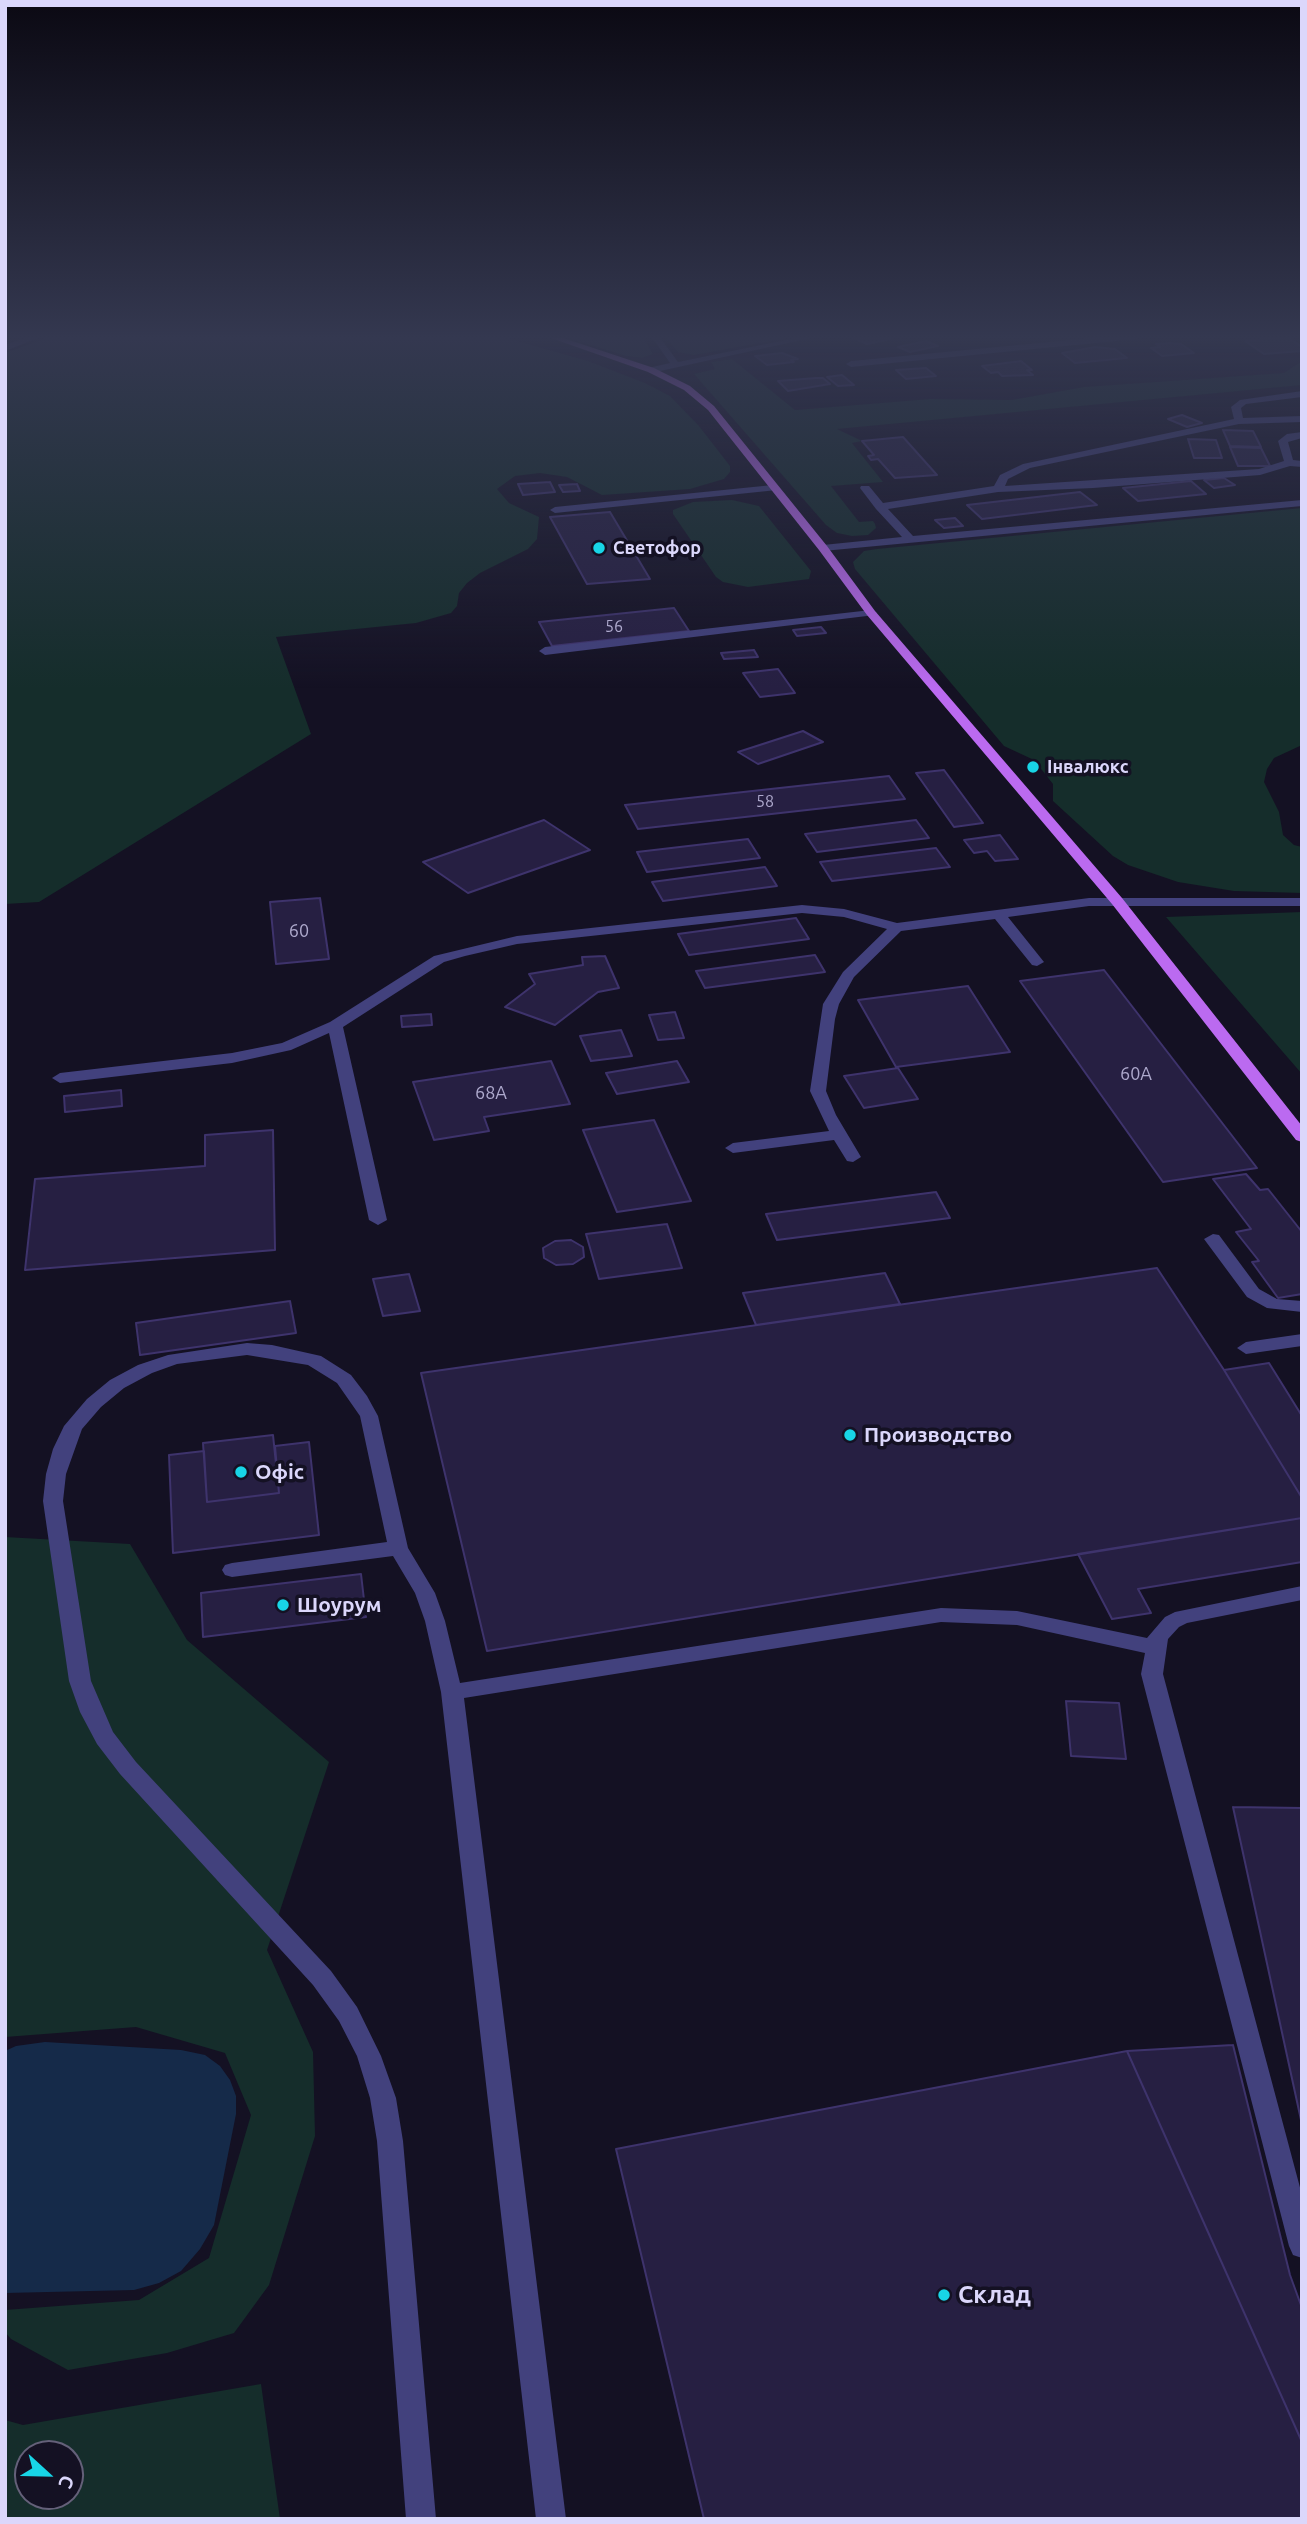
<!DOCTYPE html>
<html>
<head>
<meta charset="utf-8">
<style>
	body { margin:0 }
	#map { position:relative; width:1307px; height:2524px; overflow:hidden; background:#141123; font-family:Ubuntu,sans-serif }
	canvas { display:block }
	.frame { position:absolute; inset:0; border:7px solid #dbd7fb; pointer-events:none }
	.north { position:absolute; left:14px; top:2440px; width:70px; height:70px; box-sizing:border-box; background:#141123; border:2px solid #646079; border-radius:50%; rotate:112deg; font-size:19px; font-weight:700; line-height:28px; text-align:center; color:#dbd7fb }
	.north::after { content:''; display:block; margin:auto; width:24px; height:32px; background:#18d5e6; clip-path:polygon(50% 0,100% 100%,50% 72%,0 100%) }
</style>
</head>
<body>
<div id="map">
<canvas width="1307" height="2524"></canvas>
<div class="frame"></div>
<div class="north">С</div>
</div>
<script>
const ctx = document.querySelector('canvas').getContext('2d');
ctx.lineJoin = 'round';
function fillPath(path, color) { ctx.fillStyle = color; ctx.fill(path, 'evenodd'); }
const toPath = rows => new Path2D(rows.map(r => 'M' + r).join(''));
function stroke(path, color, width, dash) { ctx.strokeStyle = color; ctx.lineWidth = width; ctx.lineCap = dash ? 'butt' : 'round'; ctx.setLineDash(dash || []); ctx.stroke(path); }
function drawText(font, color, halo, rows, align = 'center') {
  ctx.font = font + ' Ubuntu,sans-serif'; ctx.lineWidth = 7; ctx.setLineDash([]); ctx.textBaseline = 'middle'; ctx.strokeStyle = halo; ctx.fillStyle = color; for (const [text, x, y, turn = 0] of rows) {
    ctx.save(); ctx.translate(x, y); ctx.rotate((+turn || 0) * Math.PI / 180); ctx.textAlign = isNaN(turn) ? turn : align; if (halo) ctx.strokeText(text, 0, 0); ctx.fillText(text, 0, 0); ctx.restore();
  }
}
fillPath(toPath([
	[52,336,499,336,588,361,645,383,670,396,699,426,730,466,730,472,724,479,690,489,602,495,567,477,540,473,515,476,497,489,509,503,539,517,537,539,528,549,480,573,467,583,459,593,457,606,451,613,416,623,276,637,311,734,39,902,5,904,5,353],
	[562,336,642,336,653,354,642,358,626,356],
	[664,336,798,336,694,355,678,352],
	[732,359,795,410,930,399,1012,400,1084,387,1284,373,1302,361,1302,385,837,429,862,441,852,443,883,482,831,486,859,522,873,521,875,524,876,528,868,535,852,536,837,533,826,525,694,374,715,369,711,362],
	[732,500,759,506,811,571,809,579,748,587,723,582,716,577,673,514,673,510,693,502],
	[1302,508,1302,745,1274,758,1267,769,1264,782,1279,812,1283,835,1294,845,1302,847,1302,893,1234,891,1178,882,1128,865,1113,856,1053,801,1053,784,1034,760,1004,746,855,569,853,562,864,551,877,549],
	[1302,912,1302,1074,1166,917],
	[5,1537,130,1544,187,1640,329,1762,267,1950,313,2052,315,2136,269,2285,234,2333,167,2353,68,2370,11,2339,5,2332,5,2310,139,2300,209,2258,251,2115,225,2053,136,2027,5,2037],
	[261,2384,280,2519,5,2519,5,2420,23,2425],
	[70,2454,70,2496,28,2496,28,2454]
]), '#152d2b');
fillPath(toPath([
	[45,2042,181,2050,205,2055,220,2066,230,2080,236,2096,236,2114,214,2225,200,2249,181,2271,159,2283,134,2290,5,2293,5,2051,16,2046]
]), '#152a49');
const building = toPath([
	[850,336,882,336,890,339,867,344,850,336],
	[1287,337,1302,347,1302,351,1264,354,1245,341,1287,337],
	[926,341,938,346,910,352,898,347,926,341],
	[1170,343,1181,344,1194,353,1162,356,1151,348,1160,347,1156,344,1170,343],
	[1095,347,1115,349,1127,358,1075,363,1062,353,1095,347],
	[782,353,798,359,791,360,794,362,767,365,755,356,782,353],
	[1021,361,1032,370,1027,370,1033,375,1002,376,998,372,991,373,982,366,1021,361],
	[926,368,936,376,906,379,896,370,926,368],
	[842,375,854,385,838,386,827,377,842,375],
	[816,378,823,378,830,384,788,391,778,381,816,378],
	[1182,415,1202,423,1187,427,1168,419,1182,415],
	[1223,430,1253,431,1261,447,1230,446,1223,430],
	[903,437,937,475,895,478,878,459,871,460,868,456,874,455,862,441,903,437],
	[1188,439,1216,440,1222,458,1194,458,1188,439],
	[1230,447,1261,448,1270,466,1238,466,1230,447],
	[1224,478,1235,485,1214,488,1204,480,1224,478],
	[1191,481,1206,494,1138,501,1123,488,1191,481],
	[550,482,555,492,523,495,518,484,550,482],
	[577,484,580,491,563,492,559,485,577,484],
	[1080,492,1097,505,982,519,967,505,1080,492],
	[610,512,650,579,587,584,550,517,610,512],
	[955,518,963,526,944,528,935,520,955,518],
	[674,608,689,631,552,646,539,622,674,608],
	[821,627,826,633,797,636,793,630,821,627],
	[754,650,758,657,724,659,721,653,754,650],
	[778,669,795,693,760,697,743,673,778,669],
	[803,731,823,742,758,764,738,752,803,731],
	[944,770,983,823,954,827,916,773,944,770],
	[889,776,905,799,638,829,625,805,889,776],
	[544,820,590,850,468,893,423,862,544,820],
	[916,820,929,838,817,852,805,834,916,820],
	[1000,835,1018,859,995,861,987,851,974,853,964,840,1000,835],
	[748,839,760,858,647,872,637,852,748,839],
	[936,848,950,867,832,881,820,862,936,848],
	[765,867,777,886,663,901,652,882,765,867],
	[320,898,329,959,276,964,270,902,320,898],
	[796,918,809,939,689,955,678,934,796,918],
	[815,955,825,972,705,988,696,971,815,955],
	[605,956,619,988,598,992,555,1025,505,1007,535,984,529,974,583,965,582,957,605,956],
	[1104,970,1257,1168,1163,1182,1020,981,1104,970],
	[968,986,1010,1052,896,1067,858,1000,968,986],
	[675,1012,684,1038,658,1040,649,1015,675,1012],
	[431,1014,432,1025,402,1027,401,1016,431,1014],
	[621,1030,632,1056,591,1061,580,1036,621,1030],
	[551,1061,570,1104,484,1117,489,1131,434,1140,413,1082,551,1061],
	[677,1061,689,1082,617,1094,606,1073,677,1061],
	[898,1068,918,1099,864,1108,844,1076,898,1068],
	[121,1090,122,1106,65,1112,64,1096,121,1090],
	[654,1120,691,1201,617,1212,583,1130,654,1120],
	[273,1130,275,1250,25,1270,35,1179,205,1166,205,1135,273,1130],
	[1246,1174,1260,1190,1268,1189,1302,1232,1302,1294,1278,1298,1252,1262,1259,1261,1236,1232,1251,1229,1213,1179,1246,1174],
	[936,1192,950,1218,777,1240,766,1214,936,1192],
	[667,1224,682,1268,599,1279,586,1234,667,1224],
	[571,1240,583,1247,584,1257,573,1264,556,1265,544,1258,543,1248,555,1241,571,1240],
	[1157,1268,1224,1370,1302,1498,1302,1518,487,1651,421,1373,1157,1268],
	[885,1273,900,1304,756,1325,743,1293,885,1273],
	[409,1274,420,1311,383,1316,373,1279,409,1274],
	[290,1301,296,1333,140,1355,136,1323,290,1301],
	[1269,1363,1302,1416,1302,1498,1224,1370,1269,1363],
	[273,1435,279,1493,207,1502,203,1443,273,1435],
	[309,1442,319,1535,173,1553,169,1455,204,1451,207,1502,279,1493,275,1446,309,1442],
	[1302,1518,1302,1562,1138,1589,1151,1613,1112,1619,1078,1554,1302,1518],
	[361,1574,366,1617,203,1637,201,1593,361,1574],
	[1066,1701,1119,1703,1126,1759,1071,1756,1066,1701],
	[1233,1807,1302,1808,1302,2120,1301,2120,1233,1807],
	[1233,2045,1290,2275,1302,2308,1302,2442,1127,2051,1233,2045],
	[1127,2051,1302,2442,1302,2519,704,2519,616,2149,1127,2051]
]);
fillPath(building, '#261f42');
stroke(building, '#3e336c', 2);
fillPath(toPath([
	[31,336,43,336,5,351,5,345,31,336],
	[651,336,659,336,678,362,805,336,820,336,651,373,648,372,648,368,670,363,651,336],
	[1112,336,1140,336,1136,339,851,367,846,364,851,361,1112,336],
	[1302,391,1302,397,1246,404,1241,408,1243,418,1302,416,1302,422,1239,424,1030,468,1008,479,1005,486,1259,469,1284,461,1278,441,1287,434,1302,432,1302,438,1288,442,1293,460,1302,461,1302,467,1290,466,1260,475,1093,488,998,492,888,509,913,536,1302,500,1302,506,823,551,818,548,823,545,902,537,876,509,860,488,861,486,869,486,883,503,994,486,1000,475,1023,464,1234,419,1231,407,1240,400,1302,391],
	[773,485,778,488,777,490,555,513,550,510,555,507,773,485],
	[871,610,877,613,875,615,545,655,539,651,545,647,871,610],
	[1089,898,1302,898,1302,906,1089,906,1008,917,1044,962,1037,966,1032,965,995,919,901,931,854,977,839,1004,835,1019,826,1091,836,1115,861,1157,853,1162,847,1161,834,1140,733,1153,725,1148,733,1143,829,1131,810,1091,823,1004,843,972,887,929,844,917,802,913,517,944,465,956,444,962,343,1027,387,1220,378,1225,369,1220,329,1033,291,1050,232,1063,60,1083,52,1078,60,1073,232,1053,282,1043,330,1022,434,956,517,936,802,905,844,909,897,923,1089,898],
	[1213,1234,1219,1235,1259,1289,1277,1299,1302,1301,1302,1312,1267,1308,1247,1297,1204,1239,1213,1234],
	[1302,1334,1302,1346,1246,1354,1237,1348,1246,1342,1302,1334],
	[247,1343,272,1345,321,1356,351,1375,367,1396,378,1416,408,1548,435,1593,445,1621,460,1683,941,1608,1017,1611,1147,1638,1165,1617,1175,1612,1302,1586,1302,1600,1187,1623,1179,1627,1168,1639,1163,1674,1302,2195,1302,2258,1293,2255,1289,2246,1141,1674,1145,1653,1017,1625,941,1622,464,1698,566,2519,536,2519,441,1692,425,1621,415,1593,393,1556,232,1577,225,1575,222,1570,225,1565,232,1563,387,1542,360,1416,337,1383,308,1365,247,1355,177,1364,152,1373,124,1388,101,1407,82,1429,66,1474,63,1501,91,1681,113,1732,136,1762,331,1971,357,2007,381,2056,396,2098,403,2141,436,2519,406,2519,377,2141,370,2098,357,2056,339,2021,313,1985,120,1774,97,1744,80,1712,69,1681,43,1501,46,1474,53,1449,64,1426,87,1399,110,1380,138,1365,168,1355,247,1343]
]), '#42417d');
fillPath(toPath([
	[545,336,557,336,654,368,690,386,714,406,827,546,875,611,1122,898,1302,1126,1302,1142,1296,1140,1112,904,867,615,819,550,708,410,684,390,648,372,545,336]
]), '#bb6af0');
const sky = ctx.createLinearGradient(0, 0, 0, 689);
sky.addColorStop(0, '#0b0913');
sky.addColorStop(0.49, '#343850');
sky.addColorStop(1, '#34385000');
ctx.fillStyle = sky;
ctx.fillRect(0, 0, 1307, 689);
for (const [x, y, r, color] of [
	[599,548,7,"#18d5e6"],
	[1033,767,7,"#18d5e6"],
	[850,1435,7,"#18d5e6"],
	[241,1472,7,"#18d5e6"],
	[283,1605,7,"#18d5e6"],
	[944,2295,7,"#18d5e6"]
]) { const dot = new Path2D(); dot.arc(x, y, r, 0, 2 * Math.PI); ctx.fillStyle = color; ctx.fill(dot); stroke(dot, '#141123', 2.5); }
drawText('16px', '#aea9cd', null, [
	["56",614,627],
	["58",765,802]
]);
drawText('bold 18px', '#dbd7fb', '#141123', [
	["Светофор",613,548],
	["Інвалюкс",1047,767]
], 'left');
drawText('18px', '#aea9cd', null, [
	["60",299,931],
	["60А",1136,1074],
	["68А",491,1093]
]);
drawText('bold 21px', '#dbd7fb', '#141123', [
	["Производство",864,1435],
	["Офіс",255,1472],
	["Шоурум",297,1605]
], 'left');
drawText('bold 24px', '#dbd7fb', '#141123', [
	["Склад",958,2295]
], 'left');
</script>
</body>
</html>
